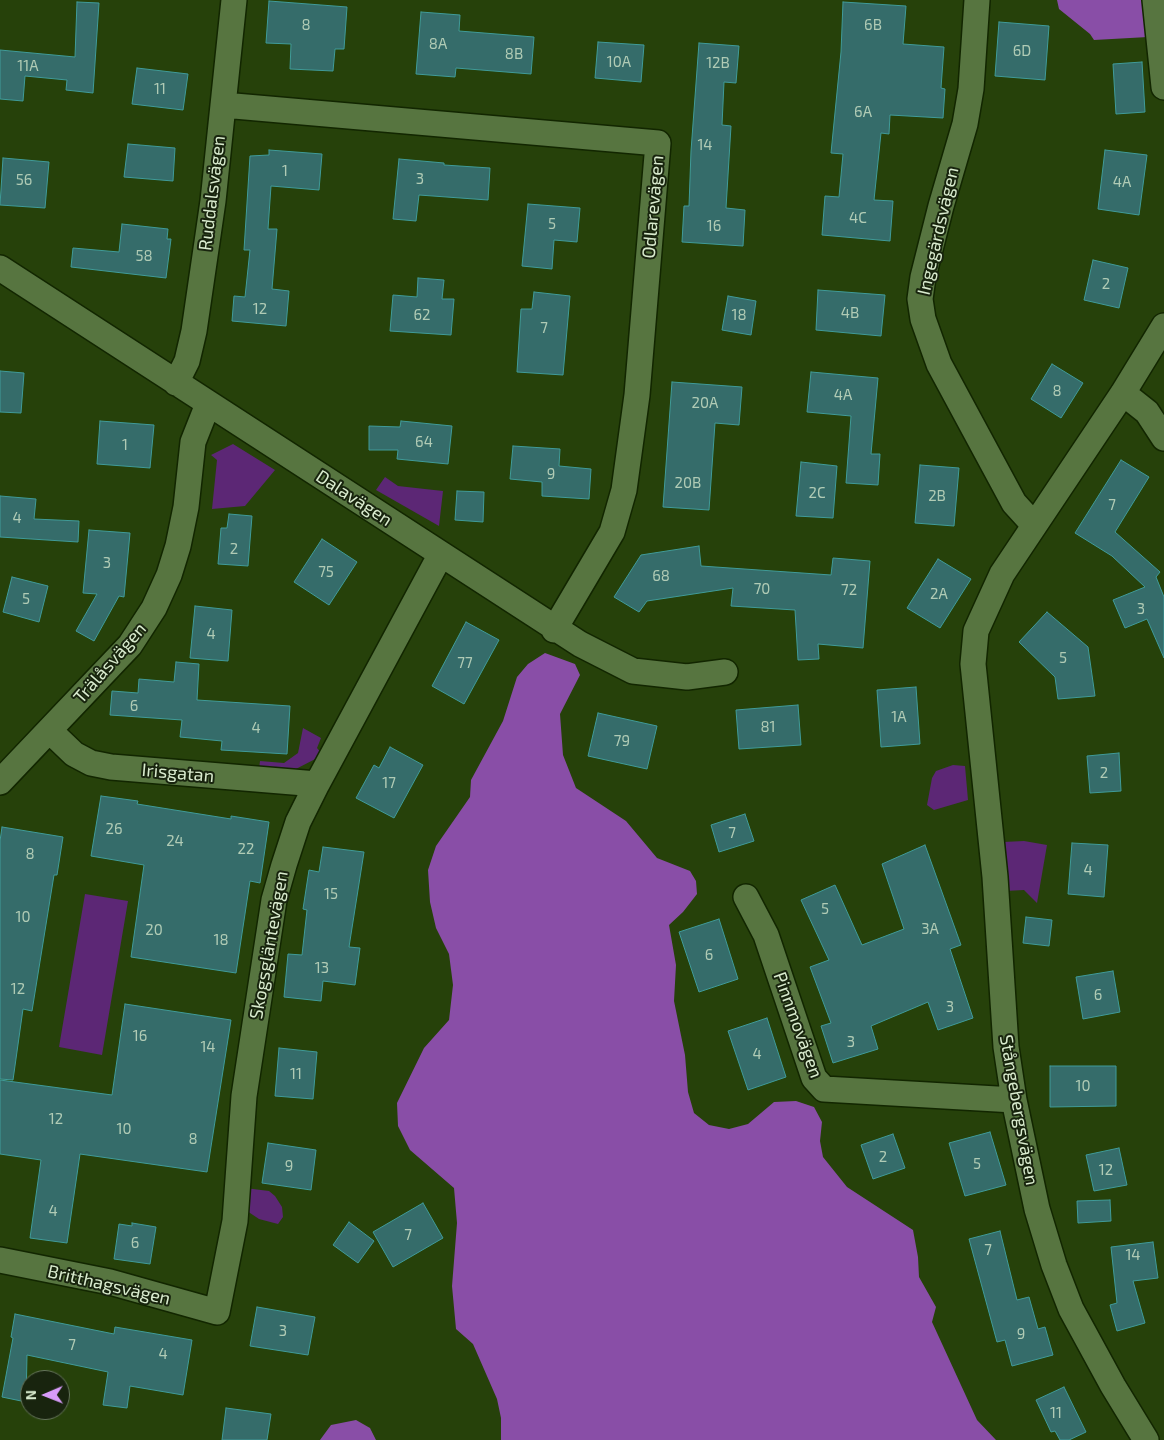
<!DOCTYPE html>
<html>
<head>
<meta charset="utf-8">
<style>
	body { margin:0 }
	#map { position:relative; width:1164px; height:1440px; overflow:hidden; background:#26410a; font-family:"Exo 2",sans-serif }
	canvas { display:block }
	.north { position:absolute; left:20px; top:1370px; width:50px; height:50px; box-sizing:border-box; background:#18240e; border:1px solid #65745b; border-radius:50%; rotate:269deg; font-size:14px; font-weight:700; line-height:20px; text-align:center; color:#d9ebce }
	.north::after { content:''; display:block; margin:auto; width:18px; height:22px; background:#d79bf9; clip-path:polygon(50% 0,100% 100%,50% 72%,0 100%) }
</style>
</head>
<body>
<div id="map">
<canvas width="1164" height="1440"></canvas>
<div class="north">N</div>
</div>
<script>
const ctx = document.querySelector('canvas').getContext('2d');
ctx.lineJoin = 'round';
function fillPath(path, color) { ctx.fillStyle = color; ctx.fill(path, 'evenodd'); }
const toPath = rows => new Path2D(rows.map(r => 'M' + r).join(''));
function stroke(path, color, width, dash) { ctx.strokeStyle = color; ctx.lineWidth = width; ctx.lineCap = dash ? 'butt' : 'round'; ctx.setLineDash(dash || []); ctx.stroke(path); }
function drawText(font, color, halo, rows, align = 'center') {
  ctx.font = font + ' "Exo 2",sans-serif'; ctx.lineWidth = 4; ctx.setLineDash([]); ctx.textBaseline = 'middle'; ctx.strokeStyle = halo; ctx.fillStyle = color; for (const [text, x, y, turn = 0] of rows) {
    ctx.save(); ctx.translate(x, y); ctx.rotate((+turn || 0) * Math.PI / 180); ctx.textAlign = isNaN(turn) ? turn : align; if (halo) ctx.strokeText(text, 0, 0); ctx.fillText(text, 0, 0); ctx.restore();
  }
}
fillPath(toPath([
	[233,444,275,470,245,506,212,509,217,460,211,455],
	[385,477,398,486,443,491,439,526,376,490],
	[303,728,321,738,317,748,323,755,292,771,259,769,260,761,284,763,298,753],
	[953,765,965,766,968,800,934,810,927,805,932,778,936,771],
	[1024,841,1047,845,1037,903,1024,890,1005,891,1003,842],
	[85,894,128,901,102,1055,59,1047],
	[245,1188,269,1191,275,1196,282,1207,283,1217,278,1224,259,1219,247,1211]
]), '#5c2775');
fillPath(toPath([
	[1057,0,1144,0,1148,37,1094,40,1090,34,1059,9],
	[545,653,575,664,580,675,560,714,563,755,576,788,626,821,657,858,690,871,696,881,697,894,683,912,669,925,676,965,674,1001,685,1055,688,1092,694,1113,709,1125,729,1129,748,1124,774,1102,796,1101,814,1107,822,1122,820,1141,823,1157,847,1187,913,1230,918,1257,919,1277,936,1307,932,1322,977,1420,996,1440,501,1440,501,1418,497,1399,473,1344,456,1329,452,1286,457,1223,454,1188,410,1150,398,1126,397,1103,424,1048,449,1020,453,985,449,954,436,928,430,902,428,870,436,846,470,797,471,780,503,721,517,677,528,664],
	[356,1420,370,1428,376,1440,320,1440,331,1425]
]), '#894ea7');
const building = toPath([
	[269,1,347,7,344,49,335,49,333,71,290,69,291,44,266,43,269,1],
	[77,2,99,3,93,93,66,90,67,80,25,76,23,101,0,99,0,50,75,57,77,2],
	[843,2,906,6,903,44,944,47,941,88,945,89,943,118,890,115,889,134,881,133,874,200,893,201,890,241,822,235,825,196,839,197,843,154,831,153,841,52,843,2],
	[421,12,460,15,459,31,534,37,531,74,456,68,455,77,416,74,421,12],
	[999,22,1049,26,1045,80,995,76,999,22],
	[598,42,644,45,641,82,595,78,598,42],
	[699,43,739,46,736,83,724,82,722,125,731,126,726,208,745,210,743,246,682,242,684,206,689,206,691,151,699,43],
	[1142,62,1145,112,1116,114,1113,64,1142,62],
	[137,68,188,74,183,110,132,104,137,68],
	[128,144,175,148,173,181,124,177,128,144],
	[269,150,322,154,319,190,271,186,268,229,277,229,272,289,289,291,286,326,232,321,234,296,245,297,250,250,244,250,250,156,269,155,269,150],
	[1105,150,1147,155,1139,215,1098,209,1105,150],
	[3,158,49,162,45,208,0,205,3,158],
	[399,159,444,163,444,165,490,168,488,200,419,195,416,221,393,219,399,159],
	[528,204,580,208,577,242,554,240,552,269,522,266,528,204],
	[122,224,168,229,167,239,171,239,166,278,71,267,73,248,119,252,122,224],
	[1093,260,1128,268,1119,308,1084,300,1093,260],
	[418,278,444,280,442,299,454,299,451,335,390,331,393,295,417,297,418,278],
	[818,290,885,295,881,336,816,330,818,290],
	[534,292,570,296,563,375,517,372,521,309,532,309,534,292],
	[728,296,756,301,751,335,722,330,728,296],
	[1052,364,1083,383,1061,418,1031,399,1052,364],
	[0,371,24,373,21,413,0,412,0,371],
	[811,372,878,378,871,454,880,454,878,485,846,483,851,416,807,412,811,372],
	[672,382,742,387,739,425,715,423,709,510,663,507,672,382],
	[100,421,154,425,150,468,97,464,100,421],
	[401,421,452,426,448,464,397,459,398,450,369,450,369,426,400,427,401,421],
	[513,446,560,449,559,466,591,469,589,499,542,496,542,482,510,479,513,446],
	[1121,460,1149,477,1115,532,1160,572,1156,577,1164,597,1164,658,1147,619,1125,628,1113,600,1145,587,1112,556,1075,533,1121,460],
	[801,462,837,466,833,518,796,516,801,462],
	[920,465,959,468,954,526,915,523,920,465],
	[457,491,484,492,483,522,455,520,457,491],
	[0,496,36,499,34,519,79,521,78,542,0,537,0,496],
	[229,514,252,516,248,566,218,564,221,528,227,528,229,514],
	[89,530,130,533,124,597,119,596,94,641,76,631,97,594,83,593,89,530],
	[322,539,357,562,329,605,294,582,322,539],
	[699,546,701,566,831,575,833,558,870,561,863,648,818,644,819,659,798,660,795,610,731,606,733,588,647,601,639,612,614,597,641,555,699,546],
	[938,559,971,579,940,628,907,608,938,559],
	[12,577,48,586,39,622,3,612,12,577],
	[195,606,232,610,228,661,190,658,195,606],
	[1047,612,1088,647,1095,696,1058,699,1055,677,1019,642,1047,612],
	[466,622,499,640,464,704,432,686,466,622],
	[176,662,199,664,197,700,290,706,287,754,221,750,222,741,180,737,182,720,110,715,112,691,138,693,139,679,174,682,176,662],
	[916,687,920,744,881,747,877,690,916,687],
	[798,705,801,745,739,749,736,710,798,705],
	[598,713,657,726,647,769,588,756,598,713],
	[390,747,423,765,394,818,356,798,374,765,379,768,390,747],
	[1119,753,1121,791,1090,793,1087,756,1119,753],
	[101,796,138,801,137,804,231,819,231,816,269,822,260,883,250,881,236,973,131,957,144,865,91,856,101,796],
	[745,814,754,841,719,852,711,825,745,814],
	[2,827,63,837,57,875,54,875,32,1011,23,1009,13,1080,0,1079,0,841,2,827],
	[1072,843,1108,845,1104,897,1068,894,1072,843],
	[925,845,961,945,950,949,973,1018,938,1030,928,1002,871,1026,878,1049,833,1063,821,1026,831,1023,810,967,829,960,801,900,835,885,862,945,904,929,882,864,925,845],
	[323,847,364,852,349,947,360,948,355,985,323,981,321,1001,284,997,288,954,302,955,307,910,303,909,309,870,319,872,323,847],
	[1026,917,1052,920,1049,946,1023,943,1026,917],
	[719,919,738,979,699,992,679,932,719,919],
	[1113,971,1120,1012,1083,1019,1076,977,1113,971],
	[125,1004,231,1020,207,1172,80,1154,67,1243,30,1238,41,1160,0,1154,0,1080,112,1095,125,1004],
	[767,1018,786,1077,748,1090,728,1031,767,1018],
	[279,1048,317,1052,313,1099,275,1096,279,1048],
	[1050,1066,1116,1066,1116,1106,1050,1107,1050,1066],
	[990,1132,1006,1185,965,1196,949,1143,990,1132],
	[893,1134,905,1168,873,1179,861,1145,893,1134],
	[268,1143,316,1150,311,1190,262,1183,268,1143],
	[1119,1148,1127,1185,1094,1191,1086,1155,1119,1148],
	[1110,1200,1111,1221,1078,1223,1077,1201,1110,1200],
	[423,1203,443,1238,393,1267,373,1232,423,1203],
	[349,1222,374,1241,358,1263,333,1245,349,1222],
	[132,1223,156,1227,150,1264,114,1259,119,1224,132,1226,132,1223],
	[1000,1231,1017,1300,1029,1297,1038,1329,1045,1327,1053,1355,1012,1366,1005,1340,997,1342,969,1239,1000,1231],
	[1153,1242,1158,1278,1133,1281,1145,1323,1117,1331,1110,1305,1117,1303,1111,1247,1153,1242],
	[257,1307,315,1317,308,1355,250,1346,257,1307],
	[15,1314,114,1334,115,1327,192,1340,183,1395,130,1386,127,1408,103,1405,108,1372,27,1355,26,1402,2,1397,13,1338,11,1337,15,1314],
	[1064,1387,1086,1432,1069,1440,1060,1440,1055,1431,1051,1432,1036,1400,1064,1387],
	[226,1408,271,1414,267,1440,222,1440,226,1408]
]);
fillPath(building, '#356c6a');
stroke(building, '#409b99', 1);
const street = toPath([
	[977,0,971,89,965,124,941,206,923,277,920,299,923,319,939,364,1014,503,1034,525],
	[1155,0,1164,87],
	[223,105,658,143,637,395,624,490,612,532,554,630],
	[0,268,580,644,633,671,687,677,725,672],
	[176,383,187,361,194,331,213,201,234,0],
	[1123,393,1147,412,1164,438],
	[50,731,74,754,91,763,111,767,317,784],
	[0,782,130,645,154,608,169,575,178,546,186,507,193,442,208,404],
	[746,897,766,935,814,1078,824,1089,1014,1100],
	[0,1260,110,1282,217,1312,235,1221,244,1096,274,900,284,865,298,822,317,784,441,554],
	[1146,1440,1113,1386,1071,1309,1054,1265,1037,1209,1014,1100,1006,1047,995,877,973,664,976,631,1002,574,1123,393,1164,326]
]);
stroke(street, '#122600', 28);
stroke(street, '#577540', 25);
drawText('15px', '#b0cbb5', null, [
	["8",306,25],
	["6B",873,25],
	["8A",438,44],
	["6D",1022,51],
	["8B",514,54],
	["10A",619,62],
	["12B",718,63],
	["11A",28,66],
	["11",160,89],
	["6A",863,112],
	["14",705,145],
	["1",285,171],
	["3",420,179],
	["56",24,180],
	["4A",1122,182],
	["4C",858,218],
	["5",552,224],
	["16",714,226],
	["58",144,256],
	["2",1106,284],
	["12",260,309],
	["4B",850,313],
	["62",422,315],
	["18",739,315],
	["7",544,328],
	["8",1057,391],
	["4A",843,395],
	["20A",705,403],
	["64",424,442],
	["1",125,445],
	["9",551,474],
	["20B",688,483],
	["2C",817,493],
	["2B",937,496],
	["7",1112,505],
	["4",17,518],
	["2",234,549],
	["3",107,563],
	["75",326,572],
	["68",661,576],
	["70",762,589],
	["72",849,590],
	["2A",939,594],
	["5",26,599],
	["3",1141,609],
	["4",211,634],
	["5",1063,658],
	["77",465,663],
	["6",134,706],
	["1A",899,717],
	["81",768,727],
	["4",256,728],
	["79",622,741],
	["2",1104,773],
	["17",389,783],
	["26",114,829],
	["7",732,833],
	["24",175,841],
	["22",246,849],
	["8",30,854],
	["4",1088,870],
	["15",331,894],
	["5",825,909],
	["10",23,917],
	["3A",930,929],
	["20",154,930],
	["18",221,940],
	["6",709,955],
	["13",322,968],
	["12",18,989],
	["6",1098,995],
	["3",950,1007],
	["16",140,1036],
	["3",851,1042],
	["14",208,1047],
	["4",757,1054],
	["11",296,1074],
	["10",1083,1086],
	["12",56,1119],
	["10",124,1129],
	["8",193,1139],
	["2",883,1157],
	["5",977,1164],
	["9",289,1166],
	["12",1106,1170],
	["4",53,1211],
	["7",408,1235],
	["6",135,1243],
	["7",988,1250],
	["14",1133,1255],
	["3",283,1331],
	["9",1021,1334],
	["7",72,1345],
	["4",163,1354],
	["11",1056,1413]
]);
drawText('18px', '#d9ebce', '#18240e', [
	["Ruddalsvägen",212,193,-83],
	["Odlarevägen",653,207,-85],
	["Ingegärdsvägen",938,231,-77],
	["Dalavägen",354,498,33],
	["Trälåsvägen",110,663,-49],
	["Irisgatan",178,773,5],
	["Skogsgläntevägen",269,945,-80],
	["Pinnmovägen",798,1025,70],
	["Stångebergsvägen",1019,1110,80],
	["Britthagsvägen",109,1285,13]
]);
</script>
</body>
</html>
